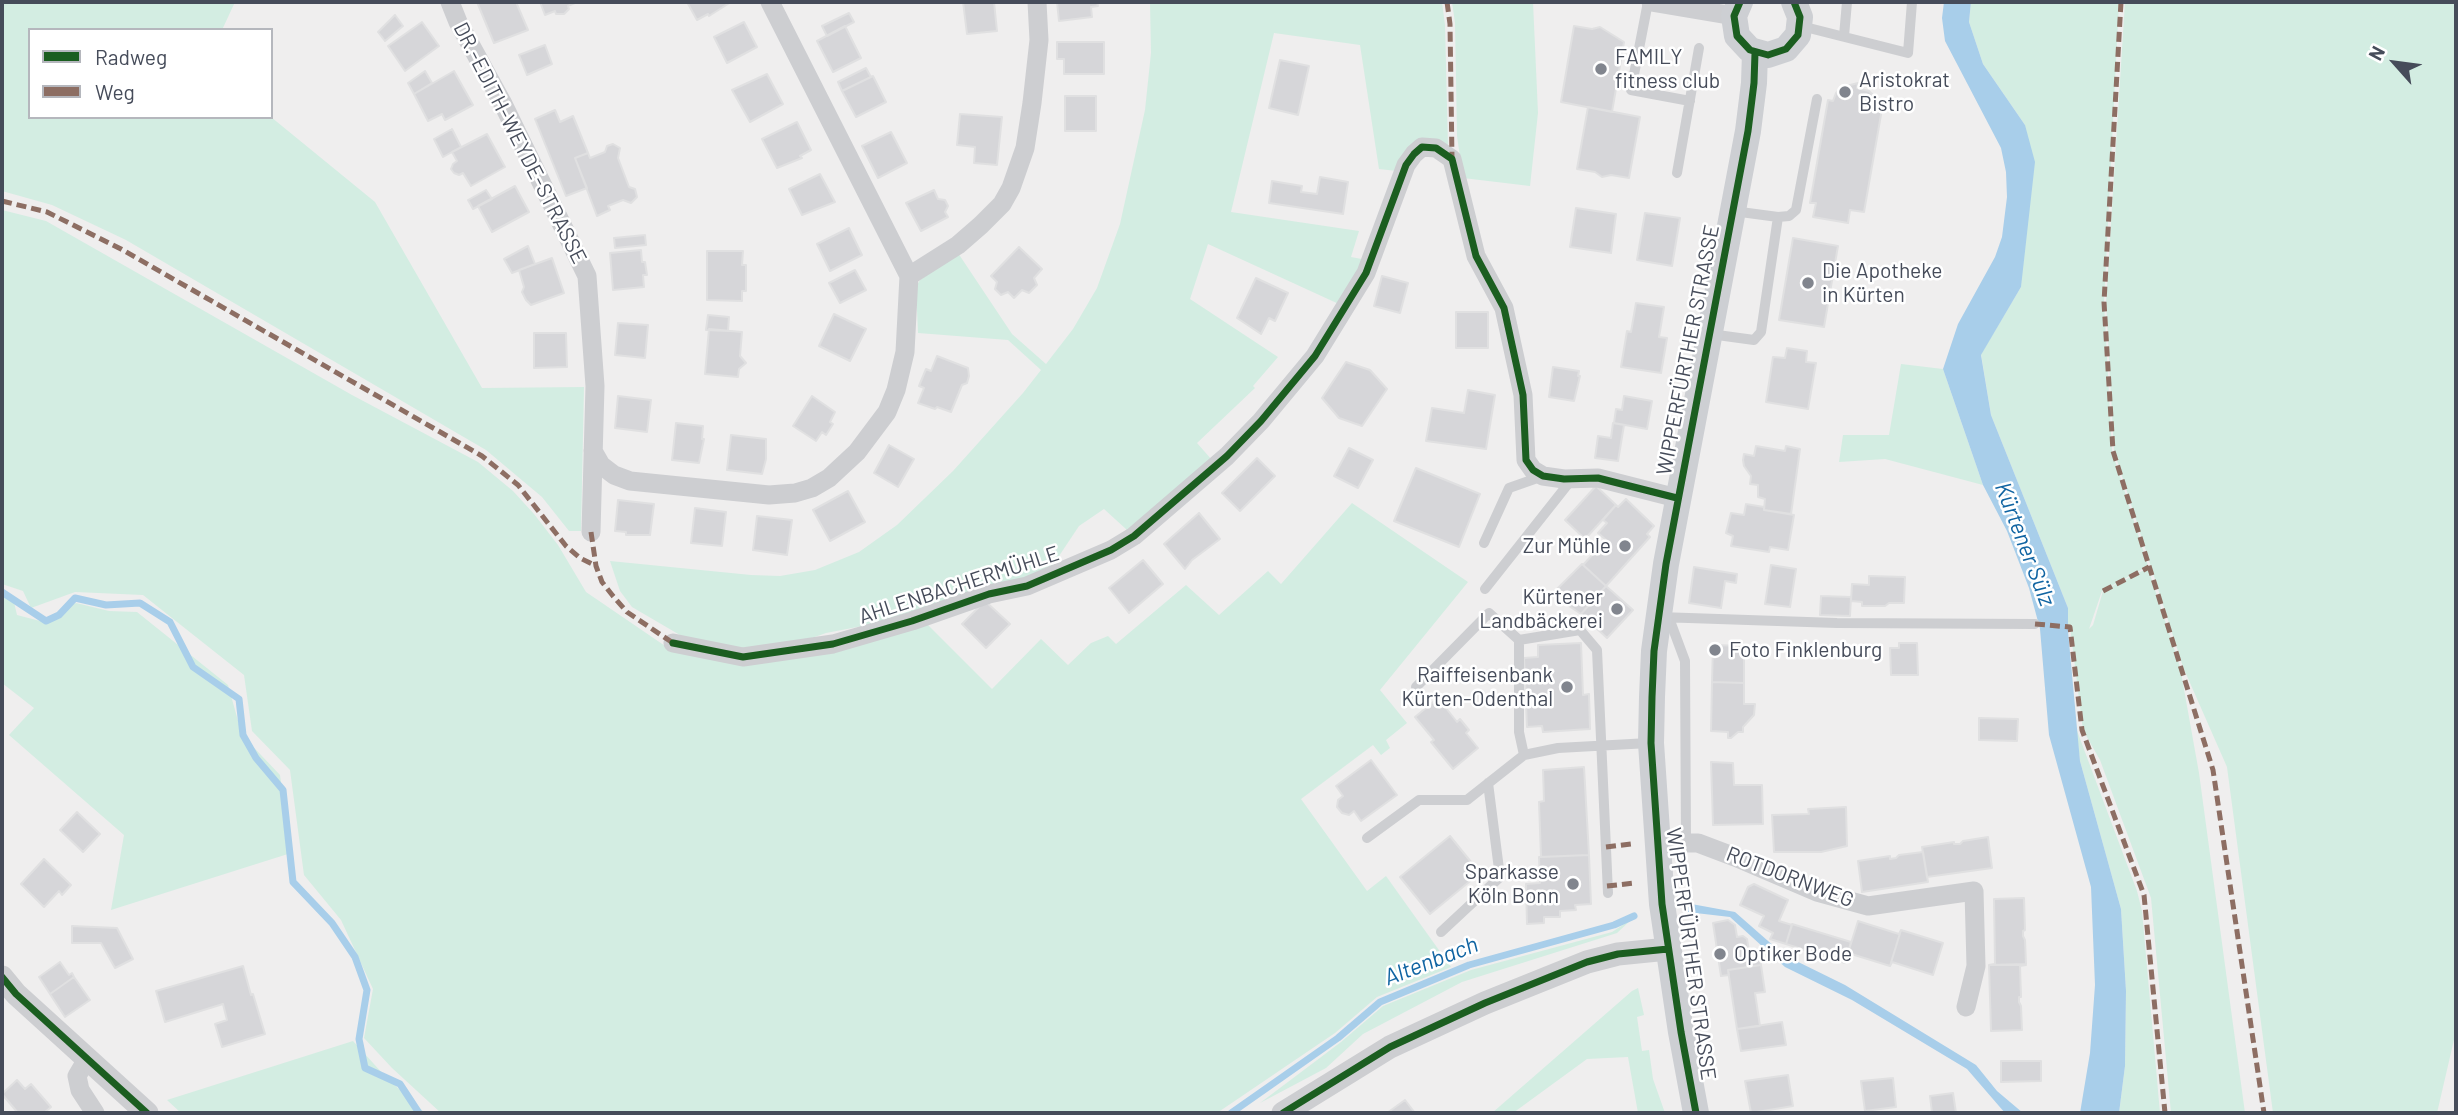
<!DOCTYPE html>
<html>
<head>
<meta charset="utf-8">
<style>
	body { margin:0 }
	#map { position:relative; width:2458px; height:1115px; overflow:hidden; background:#efeeee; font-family:Barlow,sans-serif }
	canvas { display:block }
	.frame { position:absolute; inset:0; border:4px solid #464c5a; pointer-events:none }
	.legend { position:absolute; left:28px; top:28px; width:245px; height:91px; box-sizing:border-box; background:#fff; border:2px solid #b5b7bd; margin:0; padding:9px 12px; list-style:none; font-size:21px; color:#464c5a }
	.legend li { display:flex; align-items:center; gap:14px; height:35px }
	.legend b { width:35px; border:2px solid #b5b7bd }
	.north { position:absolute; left:2360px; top:28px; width:70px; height:70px; -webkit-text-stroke:5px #fff; paint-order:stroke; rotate:298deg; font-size:19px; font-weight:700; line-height:28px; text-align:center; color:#464c5a }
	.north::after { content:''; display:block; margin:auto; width:24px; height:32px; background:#464c5a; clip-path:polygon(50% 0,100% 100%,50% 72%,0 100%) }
</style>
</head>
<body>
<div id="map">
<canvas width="2458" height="1115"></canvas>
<div class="frame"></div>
<ul class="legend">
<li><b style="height:9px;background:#1b5e20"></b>Radweg</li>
<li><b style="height:9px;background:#8d6e63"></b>Weg</li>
</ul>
<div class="north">N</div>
</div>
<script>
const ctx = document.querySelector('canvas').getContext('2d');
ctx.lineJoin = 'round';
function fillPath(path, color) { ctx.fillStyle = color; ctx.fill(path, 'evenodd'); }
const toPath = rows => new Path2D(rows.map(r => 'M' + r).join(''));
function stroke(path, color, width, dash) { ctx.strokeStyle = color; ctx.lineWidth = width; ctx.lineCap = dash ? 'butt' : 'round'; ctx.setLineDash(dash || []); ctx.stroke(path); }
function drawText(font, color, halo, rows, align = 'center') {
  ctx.font = font + ' Barlow,sans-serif'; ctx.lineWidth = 5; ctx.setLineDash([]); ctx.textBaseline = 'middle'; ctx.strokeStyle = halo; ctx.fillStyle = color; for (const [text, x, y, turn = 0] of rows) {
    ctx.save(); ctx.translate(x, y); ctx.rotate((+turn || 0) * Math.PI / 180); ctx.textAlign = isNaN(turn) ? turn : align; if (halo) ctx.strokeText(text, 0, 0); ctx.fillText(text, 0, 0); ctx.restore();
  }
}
fillPath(toPath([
	[2,2,235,2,222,30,30,30,30,117,271,117,375,202,482,388,584,387,581,531,569,531,542,497,486,450,126,240,52,205,2,191],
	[1150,2,1442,2,1445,25,1448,147,1433,142,1397,171,1379,169,1360,45,1274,33,1231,212,1359,231,1351,257,1367,260,1341,305,1208,244,1190,299,1278,357,1253,386,1255,388,1197,443,1212,460,1127,530,1104,509,1079,526,1051,568,1021,580,899,619,826,633,798,643,744,649,685,638,632,607,620,591,610,561,751,575,780,576,815,570,859,552,897,525,953,471,1023,393,1041,370,1008,340,918,333,916,287,920,280,958,253,1012,334,1046,364,1073,329,1097,288,1120,224,1145,110,1151,53],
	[1452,2,1533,2,1538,113,1530,186,1463,178,1457,136,1455,23],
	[1971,2,2119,2,2104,302,2112,451,2148,566,2102,591,2089,629,2093,625,2103,591,2148,568,2180,667,2199,773,2245,1113,2171,1113,2151,898,2100,760,2083,730,2070,627,2067,627,2068,608,1991,415,1981,354,2021,287,2025,125,1983,64,1969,22],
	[2125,2,2456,2,2456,1031,2437,1113,2273,1113,2227,767,2183,667,2114,451,2106,302],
	[2,210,46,221,352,395,478,462,513,491,534,514,558,545,586,592,671,650,742,665,925,622,992,689,1041,639,1068,665,1091,643,1108,636,1116,644,1186,585,1219,615,1268,571,1281,584,1352,503,1468,582,1380,690,1407,723,1386,740,1390,748,1381,755,1373,745,1301,799,1367,891,1386,876,1451,967,1377,997,1335,1033,1217,1113,441,1113,392,1068,364,1038,373,989,341,920,304,875,290,770,252,731,244,675,143,595,75,592,31,608,23,591,2,584],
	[1901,364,1943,369,1983,485,1885,459,1839,462,1843,435,1889,435],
	[2,595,13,598,17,615,40,621,76,603,109,611,137,612,228,685,242,735,280,775,291,853,111,910,124,835,9,735,34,708,2,683],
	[2076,728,2137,891,2142,911,2160,1113,2119,1113,2125,1066,2126,991,2121,909,2080,761],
	[1632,919,1617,933,1462,982,1363,1034,1326,1068,1260,1103,1341,1042,1383,1006,1471,970,1612,932],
	[1638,988,1644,1015,1637,1017,1642,1051,1649,1050,1653,1079,1665,1113,1638,1113,1628,1057,1587,1059,1513,1113,1492,1113,1632,991],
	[353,1041,384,1075,425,1113,181,1113,167,1100]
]), '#d3ede2');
fillPath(toPath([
	[1944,2,1971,2,1969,22,1983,64,2025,125,2035,162,2021,287,1981,355,1991,415,2068,608,2068,631,2080,761,2121,909,2126,991,2125,1066,2119,1113,2080,1113,2090,1053,2095,985,2091,887,2049,735,2040,629,2029,588,2007,531,1983,485,1943,369,1958,324,1995,257,2002,237,2007,197,2006,172,2001,148,1945,41,1942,18],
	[1686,903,1735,912,1784,955,1845,985,1976,1065,1997,1091,2023,1113,2005,1113,1967,1069,1852,1000,1785,967,1730,917,1687,912]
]), '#a8ceea');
stroke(toPath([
	[2,592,46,621,59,615,75,598,106,605,140,603,170,622,193,667,239,699,243,735,256,758,283,790,293,882,332,923,355,957,367,990,359,1039,365,1068,400,1084,419,1113],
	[1231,1113,1338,1038,1380,1002,1469,965,1614,925,1634,916]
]), '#a8ceea', 7);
const building = toPath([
	[477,2,516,2,528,30,494,43,477,2],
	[540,2,577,2,568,6,569,9,564,14,556,14,555,11,545,15,540,2],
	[687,2,731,2,709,16,708,14,697,20,687,2],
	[963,2,994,2,997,31,967,34,963,2],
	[1057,2,1097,2,1098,6,1091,7,1092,17,1059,21,1057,2],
	[849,13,854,22,827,36,822,26,849,13],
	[395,15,403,26,385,41,378,32,395,15],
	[422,22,439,46,405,71,388,46,422,22],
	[744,22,757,47,727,63,714,37,744,22],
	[845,26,861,58,833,72,817,41,845,26],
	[1574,26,1592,29,1600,27,1624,42,1612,112,1561,102,1574,26],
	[1057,42,1104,42,1104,74,1064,74,1064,59,1057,59,1057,42],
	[545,45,552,64,527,75,519,55,545,45],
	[1280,60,1309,66,1298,115,1269,108,1280,60],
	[866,68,871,77,842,91,838,82,866,68],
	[425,71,432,83,414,94,408,83,425,71],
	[454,71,473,105,445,120,442,114,428,121,414,94,454,71],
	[767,74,783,104,750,122,732,90,767,74],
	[873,76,886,102,856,117,842,91,873,76],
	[1858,83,1857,88,1869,91,1874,96,1876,108,1882,109,1864,212,1850,210,1848,223,1813,217,1816,203,1810,203,1828,100,1833,101,1836,93,1842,87,1858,83],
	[1065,96,1096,96,1096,131,1065,131,1065,96],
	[1588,107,1640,117,1629,178,1611,175,1602,177,1595,172,1577,169,1588,107],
	[555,110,560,122,573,116,588,153,575,158,587,188,566,196,535,119,555,110],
	[960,114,1002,117,997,165,974,163,975,147,957,145,960,114],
	[797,122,811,150,800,156,802,158,777,168,762,139,797,122],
	[452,129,461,147,443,157,434,139,452,129],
	[891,132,907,163,878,178,862,146,891,132],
	[487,134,505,167,471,186,463,173,459,175,454,173,451,169,453,164,457,161,452,152,487,134],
	[613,144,620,148,618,158,629,187,635,189,637,197,631,203,623,200,608,206,610,210,597,216,575,158,588,153,590,158,605,152,607,146,613,144],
	[820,174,835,202,802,215,789,189,820,174],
	[1320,177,1348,182,1343,214,1269,203,1272,181,1302,186,1301,192,1317,194,1320,177],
	[515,186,529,212,492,232,478,206,515,186],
	[486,190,492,199,473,209,468,200,486,190],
	[934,190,938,199,945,200,948,206,945,212,948,217,921,231,906,203,934,190],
	[1576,208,1616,214,1611,253,1570,247,1576,208],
	[1645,213,1680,218,1672,266,1637,260,1645,213],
	[849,228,862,255,830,271,817,244,849,228],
	[645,235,646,245,615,248,614,238,645,235],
	[1793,238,1838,246,1824,327,1779,320,1793,238],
	[528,246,535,264,512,273,504,259,528,246],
	[1019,247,1042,269,1034,278,1037,285,1029,293,1022,290,1014,298,1008,292,1001,295,995,289,997,282,991,276,1019,247],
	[641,250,642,262,645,262,647,275,643,275,644,287,613,290,610,253,641,250],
	[707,251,743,251,742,265,746,265,746,291,742,291,742,301,707,300,707,251],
	[552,258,564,293,531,305,526,300,522,292,524,287,519,270,552,258],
	[855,270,866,290,840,303,829,283,855,270],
	[1382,276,1408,283,1400,313,1374,306,1382,276],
	[1256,278,1288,293,1275,321,1269,318,1261,334,1237,318,1256,278],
	[1636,303,1664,307,1659,337,1667,338,1661,373,1621,367,1627,331,1631,332,1636,303],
	[1456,312,1488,312,1488,348,1456,348,1456,312],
	[834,314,866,329,850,361,819,346,834,314],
	[708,315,729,317,728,331,706,330,708,315],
	[618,323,648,325,645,358,615,355,618,323],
	[709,329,742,332,740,356,746,363,739,369,738,377,705,374,709,329],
	[534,333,566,333,567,367,534,368,534,333],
	[1787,348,1807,351,1806,362,1816,363,1808,409,1766,402,1773,357,1785,358,1787,348],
	[937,356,968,368,969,376,967,383,962,385,951,412,937,407,935,409,918,403,924,388,919,386,926,369,931,371,937,356],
	[1346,362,1370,370,1387,389,1362,426,1339,418,1322,398,1346,362],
	[1553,367,1579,371,1578,376,1580,376,1574,401,1549,397,1553,367],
	[1468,390,1495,395,1486,449,1426,441,1432,408,1464,413,1468,390],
	[618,396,651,400,647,432,615,428,618,396],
	[812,396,835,412,830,422,833,424,826,435,822,432,816,441,793,426,812,396],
	[1624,396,1652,401,1647,429,1614,423,1616,409,1622,410,1624,396],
	[676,423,703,426,702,439,704,439,699,463,672,460,676,423],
	[1613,423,1624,425,1618,461,1595,458,1598,436,1611,438,1613,423],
	[731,435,766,439,766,459,762,474,727,470,731,435],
	[889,445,914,459,898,487,874,473,889,445],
	[1756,446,1785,451,1786,446,1800,449,1791,514,1764,510,1765,499,1758,497,1758,485,1750,484,1751,476,1744,466,1743,460,1744,454,1754,456,1756,446],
	[1349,448,1373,460,1358,488,1334,476,1349,448],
	[1257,458,1275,476,1240,511,1222,493,1257,458],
	[1416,468,1480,494,1459,547,1394,521,1416,468],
	[1596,486,1616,505,1585,539,1565,520,1596,486],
	[848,491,865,522,830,541,813,510,848,491],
	[1626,499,1654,526,1647,534,1650,537,1606,586,1583,565,1606,540,1598,533,1607,523,1603,520,1616,505,1618,507,1626,499],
	[618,500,654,504,650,535,626,535,626,532,615,531,618,500],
	[1746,504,1764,507,1764,510,1794,515,1788,550,1770,547,1769,552,1731,546,1733,536,1726,533,1731,513,1744,515,1746,504],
	[695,508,726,512,722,546,691,543,695,508],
	[1199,513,1220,539,1192,560,1185,569,1164,544,1199,513],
	[757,516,792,520,787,555,753,550,757,516],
	[1143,560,1163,584,1129,613,1109,588,1143,560],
	[1582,564,1606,586,1581,614,1569,606,1555,591,1582,564],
	[1771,565,1796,569,1790,607,1765,604,1771,565],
	[1694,567,1737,574,1736,583,1725,581,1721,608,1689,603,1694,567],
	[1869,576,1905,577,1904,603,1889,603,1885,606,1862,606,1862,602,1851,601,1852,584,1869,585,1869,576],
	[1606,586,1633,610,1607,638,1581,614,1606,586],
	[1821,596,1851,597,1850,616,1820,615,1821,596],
	[985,601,1010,624,986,648,962,624,985,601],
	[1581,643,1583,695,1589,694,1590,729,1543,732,1542,726,1527,727,1524,658,1538,657,1538,645,1581,643],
	[1899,643,1917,643,1918,675,1891,675,1890,648,1899,648,1899,643],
	[1713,645,1744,646,1744,683,1712,682,1713,645],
	[1712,682,1744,683,1744,704,1755,704,1754,715,1743,727,1743,732,1738,732,1731,738,1728,738,1728,732,1711,731,1712,682],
	[1438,698,1457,722,1460,719,1469,730,1466,733,1478,748,1453,769,1431,742,1434,740,1415,717,1438,698],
	[1979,718,2018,719,2017,741,1979,740,1979,718],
	[1371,760,1397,795,1361,821,1354,811,1349,815,1342,813,1337,807,1338,800,1343,796,1336,786,1371,760],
	[1711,762,1733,763,1734,785,1762,785,1763,824,1713,825,1711,762],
	[1584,767,1589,855,1541,857,1539,802,1544,801,1543,770,1584,767],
	[1846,807,1847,846,1821,852,1774,852,1772,815,1809,814,1808,809,1846,807],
	[77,812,100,834,83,852,60,830,77,812],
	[1450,836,1480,873,1430,914,1400,877,1450,836],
	[1988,837,1992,868,1927,877,1922,847,1954,842,1954,844,1960,844,1963,841,1988,837],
	[1923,852,1928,882,1862,892,1858,861,1890,856,1890,859,1896,858,1899,855,1923,852],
	[1589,855,1591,904,1575,905,1576,910,1560,911,1560,917,1544,917,1544,923,1527,924,1526,884,1540,883,1539,857,1589,855],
	[44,859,71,885,62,895,59,891,44,907,21,884,44,859],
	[1754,884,1788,900,1779,921,1792,925,1786,944,1770,939,1773,933,1759,926,1764,916,1740,905,1748,887,1754,884],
	[2024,898,2025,930,2023,931,2023,936,2025,940,2026,964,1989,965,1995,964,1994,899,2024,898],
	[1728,920,1735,925,1737,937,1743,936,1747,939,1749,951,1758,949,1761,965,1728,970,1729,975,1721,976,1713,923,1728,920],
	[1858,921,1899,934,1901,930,1890,966,1848,953,1858,921],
	[1792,924,1851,942,1845,963,1786,944,1792,924],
	[72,926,117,928,133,959,115,968,101,943,72,943,72,926],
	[1901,930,1943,943,1933,975,1892,962,1890,966,1901,930],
	[60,962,69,975,72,973,74,977,50,994,39,977,60,962],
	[1761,965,1765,992,1755,993,1760,1026,1737,1029,1728,970,1761,965],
	[1989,965,2026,965,2020,966,2021,997,2019,997,2019,1002,2021,1006,2022,1030,1991,1031,1989,965],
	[243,966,251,995,253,994,265,1034,222,1047,215,1024,227,1020,223,1004,165,1022,156,991,243,966],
	[74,977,90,1000,65,1017,50,994,74,977],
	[1782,1022,1786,1045,1741,1051,1737,1029,1782,1022],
	[2001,1061,2041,1061,2041,1081,2001,1082,2001,1061],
	[1788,1075,1793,1106,1751,1113,1745,1081,1788,1075],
	[1893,1078,1896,1107,1865,1111,1861,1081,1893,1078],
	[17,1080,25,1089,31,1084,51,1107,44,1113,18,1113,2,1094,17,1080],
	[1953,1093,1956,1113,1932,1113,1930,1096,1953,1093],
	[1405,1100,1415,1113,1387,1113,1405,1100]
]);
fillPath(building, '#d6d6d9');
stroke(building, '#e0e0e1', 2);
stroke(toPath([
	[1648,2,1631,90,1690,101],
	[1801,26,1908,53,1912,2],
	[1844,36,1847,2],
	[1677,173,1699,48],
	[1733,211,1778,217,1789,216,1796,210,1817,99],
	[1710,334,1754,340,1761,332,1778,217],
	[1484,543,1509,488,1543,476],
	[1485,589,1572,479],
	[1659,617,1837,623,2035,624],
	[1669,618,1685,661,1686,842],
	[1519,640,1519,732,1524,755],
	[1416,687,1489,613,1519,640,1580,630,1597,650,1608,893],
	[1367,838,1419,800,1467,800,1524,755,1558,748,1649,743],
	[1441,932,1500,877,1488,783]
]), '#cdced1', 10);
stroke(toPath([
	[450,2,458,22,502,102,587,276,595,386,591,532],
	[1651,2,1734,16],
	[909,276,958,245,981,225,1002,204,1011,188,1025,148,1032,103,1039,40,1037,2],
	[593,451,601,465,614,475,630,481,769,495,795,493,812,488,829,478,857,452,887,412,896,390,905,352,909,276,770,2],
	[673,643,743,657,833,644,912,621,989,594,1027,586,1111,550,1134,536,1227,456,1261,421,1315,356,1366,273,1406,165,1414,154,1422,147,1436,148,1452,159,1476,256,1504,308,1523,395,1526,460,1533,470,1543,476,1564,479,1598,478,1677,498],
	[1657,843,1698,843,1735,857,1817,892,1868,906,1974,891,1976,966,1966,1007],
	[87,1059,77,1076,80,1090,95,1113]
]), '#cdced1', 19);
stroke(toPath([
	[2,977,16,994,147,1113],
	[1283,1113,1390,1047,1485,1003,1587,962,1618,954,1668,949]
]), '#cdced1', 23);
stroke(toPath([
	[1740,2,1734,16,1737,36,1750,50,1768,55,1786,49,1798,35,1800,17,1794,2],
	[1696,1113,1681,1032,1662,904,1651,743,1652,697,1654,651,1666,564,1748,131,1754,83,1755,53]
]), '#cdcfd3', 26);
stroke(toPath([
	[1447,2,1450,24,1452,159],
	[2121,2,2104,302,2113,451,2213,770,2264,1113],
	[2,201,47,212,121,249,482,456,518,485,566,546,580,558,596,566],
	[591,532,596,566,602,582,613,596,627,612,673,643],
	[2103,591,2149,567],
	[2035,624,2070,627,2082,730,2144,895,2165,1113],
	[1606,847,1631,844],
	[1607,886,1635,883]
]), '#8d6e63', 5, [10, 5]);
stroke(toPath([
	[1740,2,1734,16,1737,36,1750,50,1768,55,1786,49,1798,35,1800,17,1794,2],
	[673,643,743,657,833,644,912,621,989,594,1027,586,1111,550,1134,536,1227,456,1261,421,1315,356,1366,273,1406,165,1414,154,1422,147,1436,148,1452,159,1476,256,1504,308,1523,395,1526,460,1533,470,1543,476,1564,479,1598,478,1677,498],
	[2,977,16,994,147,1113],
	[1283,1113,1390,1047,1485,1003,1587,962,1618,954,1668,949],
	[1696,1113,1681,1032,1662,904,1651,743,1652,697,1654,651,1666,564,1748,131,1754,83,1755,53]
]), '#1b5e20', 7);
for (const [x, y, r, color] of [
	[1601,69,7,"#81858e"],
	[1845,92,7,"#81858e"],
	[1808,283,7,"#81858e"],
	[1625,546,7,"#81858e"],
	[1617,609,7,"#81858e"],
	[1715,650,7,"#81858e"],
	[1567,687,7,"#81858e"],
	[1573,884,7,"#81858e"],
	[1720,954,7,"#81858e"]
]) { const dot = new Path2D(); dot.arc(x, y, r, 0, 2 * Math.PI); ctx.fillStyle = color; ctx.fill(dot); stroke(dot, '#fff', 2.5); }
drawText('21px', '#464c5a', '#fff', [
	["FAMILY",1615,57],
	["fitness club",1615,81],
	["Aristokrat",1859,80],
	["Bistro",1859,104],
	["Die Apotheke",1822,271],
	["in Kürten",1822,295],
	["Zur Mühle",1611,546,"right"],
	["Kürtener",1603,597,"right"],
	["Landbäckerei",1603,621,"right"],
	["Foto Finklenburg",1729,650],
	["Raiffeisenbank",1553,675,"right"],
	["Kürten-Odenthal",1553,699,"right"],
	["Sparkasse",1559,872,"right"],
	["Köln Bonn",1559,896,"right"],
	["Optiker Bode",1734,954]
], 'left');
drawText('21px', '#464c5a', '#fff', [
	["DR.-EDITH-WEYDE-STRASSE",520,143,63],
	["WIPPERFÜRTHER STRASSE",1688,350,-79],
	["AHLENBACHERMÜHLE",959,585,-18],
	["ROTDORNWEG",1790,877,21],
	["WIPPERFÜRTHER STRASSE",1691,954,82]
]);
drawText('italic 23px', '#1064a2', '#fff', [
	["Kürtener Sülz",2025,544,69],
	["Altenbach",1431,961,-21]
]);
</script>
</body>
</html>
